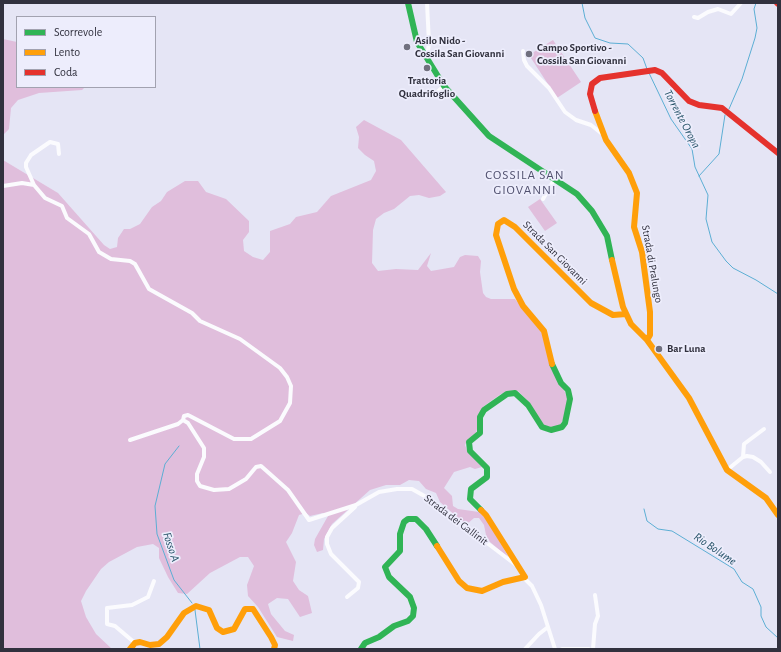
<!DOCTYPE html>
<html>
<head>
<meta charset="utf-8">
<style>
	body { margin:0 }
	#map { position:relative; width:781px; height:652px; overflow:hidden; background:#e5e5f5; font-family:"Alegreya Sans",sans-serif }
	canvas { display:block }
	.frame { position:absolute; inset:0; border:4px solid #31313e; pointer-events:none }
	.legend { position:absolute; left:16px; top:16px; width:140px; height:72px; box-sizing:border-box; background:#ededfc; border:1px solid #a2a2b0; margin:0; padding:5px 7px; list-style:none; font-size:12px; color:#31313e }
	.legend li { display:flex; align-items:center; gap:8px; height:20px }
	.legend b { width:20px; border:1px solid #a2a2b0 }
</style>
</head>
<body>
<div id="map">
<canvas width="781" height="652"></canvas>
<div class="frame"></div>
<ul class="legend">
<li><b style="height:5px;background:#30b455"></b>Scorrevole</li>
<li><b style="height:5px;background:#ff9f0a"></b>Lento</li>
<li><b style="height:5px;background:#e5322d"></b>Coda</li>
</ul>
</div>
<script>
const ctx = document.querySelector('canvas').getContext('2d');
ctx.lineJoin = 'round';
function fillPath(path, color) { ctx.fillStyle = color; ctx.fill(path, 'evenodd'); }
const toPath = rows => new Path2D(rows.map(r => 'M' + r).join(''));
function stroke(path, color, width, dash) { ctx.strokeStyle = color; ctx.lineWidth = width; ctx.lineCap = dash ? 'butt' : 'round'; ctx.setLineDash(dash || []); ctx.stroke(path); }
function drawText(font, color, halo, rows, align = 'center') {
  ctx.font = font + ' "Alegreya Sans",sans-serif'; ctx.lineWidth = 3.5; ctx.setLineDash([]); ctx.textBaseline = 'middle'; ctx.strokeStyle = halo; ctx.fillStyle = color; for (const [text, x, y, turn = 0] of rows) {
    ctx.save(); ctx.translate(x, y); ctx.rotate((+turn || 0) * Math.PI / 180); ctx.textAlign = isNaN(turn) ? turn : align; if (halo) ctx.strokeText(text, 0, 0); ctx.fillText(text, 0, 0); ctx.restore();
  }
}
fillPath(toPath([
	[3,39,17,42,17,87,85,87,82,90,39,93,18,100,11,108,9,129,3,135],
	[553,40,581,82,557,98,529,55],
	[364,120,401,140,446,192,440,196,429,198,419,195,410,196,394,209,384,213,376,219,373,230,372,263,378,271,396,269,418,270,431,253,427,266,431,271,454,267,460,257,465,255,478,256,481,261,480,272,483,293,486,297,491,299,515,299,526,313,542,332,566,395,568,400,564,417,560,426,553,428,543,425,539,421,530,403,518,391,501,394,491,401,483,407,476,433,467,441,465,445,467,450,482,467,475,469,470,467,454,472,444,488,452,496,453,506,458,509,479,512,486,518,509,558,490,542,486,535,484,525,479,518,474,518,466,525,440,502,436,493,426,489,419,481,409,480,400,485,386,485,370,490,332,524,324,539,323,550,317,552,314,545,315,539,328,516,323,513,310,516,306,513,299,515,292,533,286,542,296,562,293,581,299,590,308,596,312,613,300,617,288,599,277,598,268,604,271,614,285,631,294,635,293,641,277,637,258,607,248,596,247,585,254,566,248,557,240,557,210,573,187,594,178,593,168,577,159,558,159,548,153,544,137,547,109,562,101,569,86,591,81,601,86,617,96,634,112,649,3,649,3,160,58,193,104,245,110,249,117,247,118,238,124,229,130,229,140,224,152,207,161,201,167,192,185,181,198,181,206,192,226,199,249,221,249,232,243,240,244,251,253,257,263,260,270,252,270,231,290,224,296,217,317,212,331,196,371,180,376,171,374,161,365,155,358,148,359,137,356,127],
	[540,199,557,223,545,231,528,207]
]), '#e0bedc');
stroke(toPath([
	[582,3,585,18,595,38,610,43,628,44,643,58,647,69],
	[649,73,671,119,692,149,695,167,708,195,706,219,712,242,726,261,733,268,756,280,778,294],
	[729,109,742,79,755,38,757,28,754,9,756,3],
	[699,176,719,154,725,115],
	[179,446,165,464,155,506,157,534,174,580,192,603],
	[644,509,647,521,658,529,672,531,734,569,742,582,753,589,761,607,761,616,766,627,778,638],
	[195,610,200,649]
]), '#5caed4', 1);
stroke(toPath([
	[427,3,429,43,427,58],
	[694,17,698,18,708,12,718,9,731,14,741,3],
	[523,51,524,60,527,66,549,88,565,112,576,120,591,125,601,133],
	[436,93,444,86],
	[34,185,45,198,62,206,67,218,89,234,99,252,111,259,130,261,135,264,149,289,192,313,200,321,240,339,280,368,287,377,291,386,290,403,280,421,251,439,234,439,188,415,184,416,183,420],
	[3,186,22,183,34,185,26,167,26,163,31,155,50,142,58,144,59,154],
	[543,199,555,178],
	[130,440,178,424,183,420,188,423,204,448,204,457,197,474,197,481,200,486,214,490,229,489,246,479,256,467,261,466,288,490,309,520,356,505,379,492,397,489,412,489,428,498,516,565],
	[743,457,744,444,764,429],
	[727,470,743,457,747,456,753,457,761,462,770,472],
	[524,578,532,586,541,605,555,649],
	[347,597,358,588,359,582,331,554,327,544,327,537,332,528,355,507],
	[135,643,115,626,107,624,107,608,132,605,148,597,154,581],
	[525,649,539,634,548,627],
	[562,649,589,649],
	[593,649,595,624,598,616,595,595]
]), '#fbfbfe', 4);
stroke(toPath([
	[408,3,417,42,444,86,489,136,577,194,592,211,607,236,612,260],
	[481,510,470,499,471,489,487,477,487,468,470,451,469,442,480,433,480,417,484,410,507,394,515,393,528,405,542,427,551,430,562,427,565,423,570,399,568,390,561,383,552,364],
	[361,649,365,643,379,637,394,626,408,621,413,616,414,608,410,597,389,577,385,567,400,551,400,534,404,522,408,519,416,519,426,529,437,546]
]), '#30b455', 6);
stroke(toPath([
	[595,111,606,140,629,173,637,193,634,227,642,252,650,312,650,335,647,340],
	[612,260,623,307,631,324,647,340,689,398,727,470,766,498,778,515],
	[552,364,544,331,523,306,514,289,496,235,498,224,504,220,515,227,591,303,613,315,626,314],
	[437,546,459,581,467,588,482,591,503,582,525,577,486,515,481,510],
	[130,649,135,643,140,642,150,645,159,644,167,637,184,613,196,606,209,610,217,628,223,632,234,629,245,609,253,609,271,637,275,645,274,649]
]), '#ff9f0a', 6);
stroke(toPath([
	[777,3,778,4],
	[595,111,590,94,592,84,600,78,655,70,662,73,689,101,699,105,722,108,778,153]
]), '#e5322d', 6);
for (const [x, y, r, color] of [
	[407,47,4,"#70707e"],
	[529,54,4,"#70707e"],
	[427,68,4,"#70707e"],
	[659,349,4,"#70707e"]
]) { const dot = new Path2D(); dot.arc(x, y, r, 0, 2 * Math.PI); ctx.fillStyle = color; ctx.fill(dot); stroke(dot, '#ededfc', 1.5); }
drawText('bold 11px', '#31313e', '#ededfc', [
	["Asilo Nido -",415,41],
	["Cossila San Giovanni",415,54],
	["Campo Sportivo -",537,48],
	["Cossila San Giovanni",537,61],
	["Trattoria",427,81,"center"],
	["Quadrifoglio",427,94,"center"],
	["Bar Luna",667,349]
], 'left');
drawText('11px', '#31313e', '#ededfc', [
	["Strada San Giovanni",555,253,45],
	["Strada di Pralungo",652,264,80],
	["Strada dei Gallinit",456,520,37]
]);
drawText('italic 12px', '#285469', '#ededfc', [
	["Torrente Oropa",682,119,62],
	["Fosso A",171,547,72],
	["Rio Bolume",715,549,34]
]);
ctx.letterSpacing = '1px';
drawText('13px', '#50506e', '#ededfc', [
	["COSSILA SAN",525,175],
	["GIOVANNI",525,190]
]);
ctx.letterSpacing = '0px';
</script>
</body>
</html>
